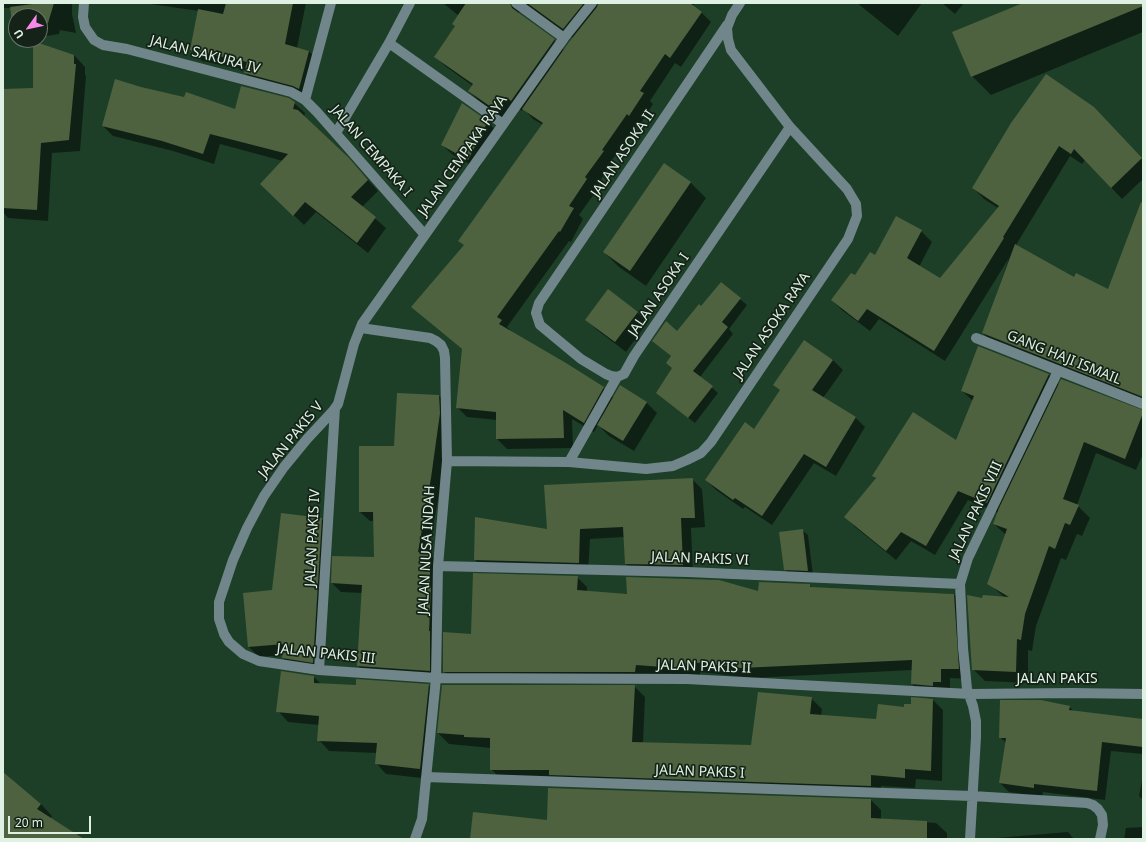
<!DOCTYPE html>
<html>
<head>
<meta charset="utf-8">
<style>
	body { margin:0 }
	#map { position:relative; width:1146px; height:842px; overflow:hidden; background:#1d3f28; font-family:"Noto Sans",sans-serif }
	canvas { display:block }
	.frame { position:absolute; inset:0; border:4px solid #def1e2; pointer-events:none }
	.north { position:absolute; left:8px; top:8px; width:40px; height:40px; box-sizing:border-box; background:#142217; border:1px solid #657568; border-radius:50%; rotate:237deg; font-size:11px; font-weight:700; line-height:16px; text-align:center; color:#def1e2 }
	.north::after { content:''; display:block; margin:auto; width:14px; height:18px; background:#f888ea; clip-path:polygon(50% 0,100% 100%,50% 72%,0 100%) }
	.scale { position:absolute; left:8px; top:816px; width:83px; height:18px; box-sizing:border-box; border:2px solid #def1e2; border-top:0; padding-left:5px; font-size:12px; line-height:14px; white-space:nowrap; color:#def1e2; -webkit-text-stroke:3px #142217; paint-order:stroke }
</style>
</head>
<body>
<div id="map">
<canvas width="1146" height="842"></canvas>
<div class="frame"></div>
<div class="north">U</div>
<div class="scale">20 m</div>
</div>
<script>
const ctx = document.querySelector('canvas').getContext('2d');
ctx.lineJoin = 'round';
function fillPath(path, color) { ctx.fillStyle = color; ctx.fill(path, 'evenodd'); }
const toPath = rows => new Path2D(rows.map(r => 'M' + r).join(''));
function stroke(path, color, width, dash) { ctx.strokeStyle = color; ctx.lineWidth = width; ctx.lineCap = dash ? 'butt' : 'round'; ctx.setLineDash(dash || []); ctx.stroke(path); }
function drawText(font, color, halo, rows, align = 'center') {
  ctx.font = font + ' "Noto Sans",sans-serif'; ctx.lineWidth = 3.5; ctx.setLineDash([]); ctx.textBaseline = 'middle'; ctx.strokeStyle = halo; ctx.fillStyle = color; for (const [text, x, y, turn = 0] of rows) {
    ctx.save(); ctx.translate(x, y); ctx.rotate((+turn || 0) * Math.PI / 180); ctx.textAlign = isNaN(turn) ? turn : align; if (halo) ctx.strokeText(text, 0, 0); ctx.fillText(text, 0, 0); ctx.restore();
  }
}
fillPath(toPath([
	[3,3,72,3,72,14,76,33,60,30,59,34,40,37,40,16,16,16,16,30,14,29,11,8,3,8],
	[143,3,306,3,297,48,309,51,320,63,310,99,256,84,245,73,246,70,202,61,191,49,199,11],
	[443,3,695,3,693,6,701,12,711,22,681,67,675,63,650,101,653,104,640,125,637,123,612,160,613,162,595,188,597,190,579,215,583,219,571,242,569,241,507,327,511,331,510,332,603,388,614,398,647,403,657,413,634,451,609,436,598,425,594,432,572,419,573,448,507,449,497,439,497,420,467,417,457,407,463,350,423,317,413,307,465,245,543,125,533,119,523,108,522,111,516,107,504,119,479,101,469,91,473,86,445,66,435,56,456,27,459,16],
	[527,6,531,8,573,38,564,50,554,40,520,15,519,13,521,9],
	[857,3,922,3,898,36],
	[942,3,964,3,955,14],
	[1026,3,1143,3,1143,32,991,95,972,76],
	[74,55,85,67,85,75,86,76,80,151,52,153,48,221,8,218,3,212,3,90,34,89],
	[141,88,235,110,294,103,305,113,304,117,359,170,378,191,362,207,386,228,368,253,316,212,304,225,261,184,283,161,220,144,214,164,173,151,113,136,103,126],
	[1105,120,1143,160,1143,179,1122,199,1085,160,1082,164,1070,156,1016,245,1074,279,1109,290,1143,200,1143,402,993,343,983,333,1009,258,945,361,879,319,870,331,843,311,832,300,876,256,921,231,932,242,919,267,940,279,998,208,984,199,973,188],
	[487,122,498,132,479,169,453,155,442,145],
	[665,164,691,183,706,198,646,286,619,267,604,252],
	[721,283,747,305,729,329,733,334,700,377,718,393,695,423,664,399,673,369,672,357,653,341,678,332,701,307],
	[637,312,647,323,626,352,597,330,587,320],
	[804,341,833,360,843,370,823,398,855,417,865,427,836,476,814,463,772,525,745,507,743,509,716,490,706,480,755,430,781,391,774,385],
	[978,347,1049,375,1059,385,1143,411,1143,454,1136,470,1096,453,1077,505,1090,518,1082,536,1077,534,1066,560,1061,558,1036,626,1032,651,1028,650,1028,683,985,681,973,669,983,599,1004,597,988,583,1006,535,994,524,998,513,968,500,935,555,911,541,896,560,855,527,846,517,876,479,873,476,956,442,973,401,962,391],
	[439,396,448,405,440,488,428,554,430,554,439,563,439,680,367,675,358,666,363,593,341,592,332,583,375,558,374,521,370,521,360,512,395,447],
	[692,479,702,489,705,527,691,528,693,575,636,574,626,564,624,537,590,539,588,573,485,570,475,560,548,530],
	[321,518,332,529,323,672,294,668,283,658,284,655,259,657,248,646,273,591],
	[802,530,808,535,813,575,790,574,785,569],
	[577,577,587,587,587,592,628,595,759,593,809,585,812,588,954,594,964,605,968,679,950,678,950,692,922,694,912,684,913,670,752,678,700,672,700,679,454,681,444,671,472,636],
	[314,677,321,684,357,686,428,685,439,695,430,779,386,774,376,763,377,753,329,751,319,740,319,725,288,722,278,711],
	[634,686,645,697,643,743,752,746,811,698,822,709,821,716,877,720,905,708,933,700,943,710,942,781,916,779,915,788,881,786,881,796,502,780,491,769,491,748,449,744,438,733],
	[1070,707,1074,712,1143,720,1143,754,1111,751,1105,800,1043,792,1042,797,1009,792,1000,783,1006,743,1000,737],
	[3,773,41,804,52,816,50,819,82,839,3,839],
	[1143,775,1143,800,1139,796],
	[871,800,881,810,881,819,936,823,947,833,947,839,471,839,548,822],
	[1143,827,1143,839,1124,839,1126,828],
	[1068,832,1074,839,996,839,996,838]
]), '#0007');
fillPath(toPath([
	[40,3,54,3,48,23,40,25,40,16,16,16,16,29,13,29,10,7],
	[226,3,293,3,285,44,309,51,299,89,293,86,244,73,247,62,190,50,198,9,223,14],
	[466,3,510,3,512,8,555,39,511,101,506,97,500,107,496,104,494,109,468,91,473,84,434,57,455,26,452,24],
	[527,3,584,3,563,29],
	[598,3,690,3,702,12,670,58,665,54,640,91,644,93,629,116,627,114,602,150,604,151,585,177,587,179,569,206,574,208,560,232,559,231,497,317,502,320,499,324,566,363,604,387,584,423,563,410,564,438,496,439,496,412,456,408,462,349,411,307,464,245,458,241,543,123,522,109,569,42,597,7],
	[1023,3,1143,3,1143,6,971,77,952,32],
	[33,41,74,55,74,64,76,64,69,140,41,143,37,210,3,208,3,89,33,88],
	[1046,74,1094,107,1142,158,1111,188,1074,149,1071,154,1059,146,1003,237,1004,238,934,351,867,309,858,321,831,300,851,273,855,275,870,252,875,255,896,216,922,230,907,258,940,278,999,206,972,188,1011,123],
	[115,79,141,87,184,97,186,92,235,109,241,86,289,98,295,102,293,109,298,110,349,158,368,180,351,197,376,217,357,243,305,202,293,216,260,184,288,154,210,134,203,154,162,141,102,126],
	[462,103,488,121,468,160,441,145],
	[664,163,691,182,630,271,603,252],
	[1141,202,1143,203,1143,397,982,333,1015,244,1074,277,1076,273,1108,289],
	[721,282,741,298,722,322,728,327,693,371,713,386,688,418,656,393,672,368,666,363,671,356,652,341,666,321,677,331,699,304,701,306],
	[608,289,638,312,615,342,585,320],
	[804,340,833,360,812,390,856,417,826,467,804,454,762,516,735,498,733,500,705,480,745,422,754,429,780,390,773,385],
	[978,346,1049,374,987,503,958,491,926,546,901,532,886,551,844,517,876,478,872,476,913,412,956,440,974,396,961,391],
	[1061,379,1143,410,1143,413,1125,459,1084,442,1063,499,1079,505,1070,525,1065,523,1055,549,1049,546,1025,614,1021,640,1017,639,1016,672,972,670,967,595,982,598,983,595,1009,597,987,584,1007,529,993,524,999,508],
	[620,385,647,402,623,441,597,425],
	[397,393,439,395,440,413,431,478,418,552,430,553,430,586,431,586,429,631,430,631,430,671,357,666,362,585,331,583,332,556,374,557,373,512,359,512,359,446,394,446],
	[693,478,695,518,681,518,683,565,625,564,623,527,580,529,579,563,474,560,475,517,547,529,544,485],
	[281,513,322,518,313,663,282,658,284,644,248,647,243,593,272,590],
	[803,529,808,571,784,570,779,532],
	[473,573,578,576,577,590,627,594,626,577,719,580,758,591,759,582,810,584,810,587,954,594,959,669,941,669,941,682,933,682,933,686,911,684,912,660,741,668,691,662,690,669,636,665,635,672,443,672,443,632,471,634],
	[281,671,314,676,314,683,356,685,356,679,429,684,420,769,375,764,377,743,317,741,319,716,276,712],
	[442,685,635,685,632,742,751,745,758,692,812,697,810,714,876,719,878,704,904,707,904,704,911,704,911,697,933,699,931,771,905,769,905,778,871,775,871,786,549,775,549,770,490,770,490,738,464,737,464,735,437,733],
	[1000,700,1041,700,1070,706,1069,710,1143,719,1143,747,1102,742,1097,791,1034,784,1034,788,999,783,1006,738,999,738],
	[3,772,41,804,37,809,84,839,3,839],
	[548,788,871,799,871,818,927,821,927,839,470,839,473,812,547,820]
]), '#4e623f');
stroke(toPath([
	[84,3,83,17,85,27,94,40,103,45,127,49,291,92,305,100,317,112,425,235],
	[516,3,564,38],
	[592,3,564,38,362,324,354,344,338,404,333,411,307,439,284,467,264,496,247,528,233,560,219,602,219,619,224,634,229,642,243,654,259,661,319,670,436,678,687,679,970,694,1072,693,1143,694],
	[727,25,539,303,536,313,540,325,581,359,606,374,611,376,617,377,624,374,634,356,790,127],
	[389,43,503,124],
	[305,100,331,3],
	[336,133,389,43,410,3],
	[361,328,430,338,436,341,441,345,444,351,445,358,447,461,438,566,436,678,422,819,415,839],
	[976,338,1143,404],
	[447,461,569,462,646,469,673,466,687,460,701,453,711,442,848,239,857,216,856,204,847,189,790,127,731,50,728,39,727,28,732,15,740,3],
	[569,462,617,377],
	[438,566,688,572,960,584],
	[319,670,335,408],
	[426,777,972,796,1087,803,1093,805,1098,809,1102,815,1103,825,1100,839],
	[970,839,976,737,976,721,973,706,967,689,963,648,960,584,968,558,1058,371]
]), '#70868b', 10);
drawText('14px', '#def1e2', '#142217', [
	["JALAN SAKURA IV",205,55,15],
	["JALAN CEMPAKA I",371,151,49],
	["JALAN ASOKA II",623,154,-56],
	["JALAN CEMPAKA RAYA",463,156,-55],
	["JALAN ASOKA I",659,295,-56],
	["JALAN ASOKA RAYA",772,326,-56],
	["GANG HAJI ISMAIL",1064,358,22],
	["JALAN PAKIS V",291,440,-51],
	["JALAN PAKIS VIII",976,511,-65],
	["JALAN PAKIS IV",313,538,-87],
	["JALAN NUSA INDAH",427,550,-87],
	["JALAN PAKIS VI",700,559,2],
	["JALAN PAKIS III",326,654,6],
	["JALAN PAKIS II",704,667,2],
	["JALAN PAKIS",1057,679],
	["JALAN PAKIS I",700,772,2]
]);
</script>
</body>
</html>
